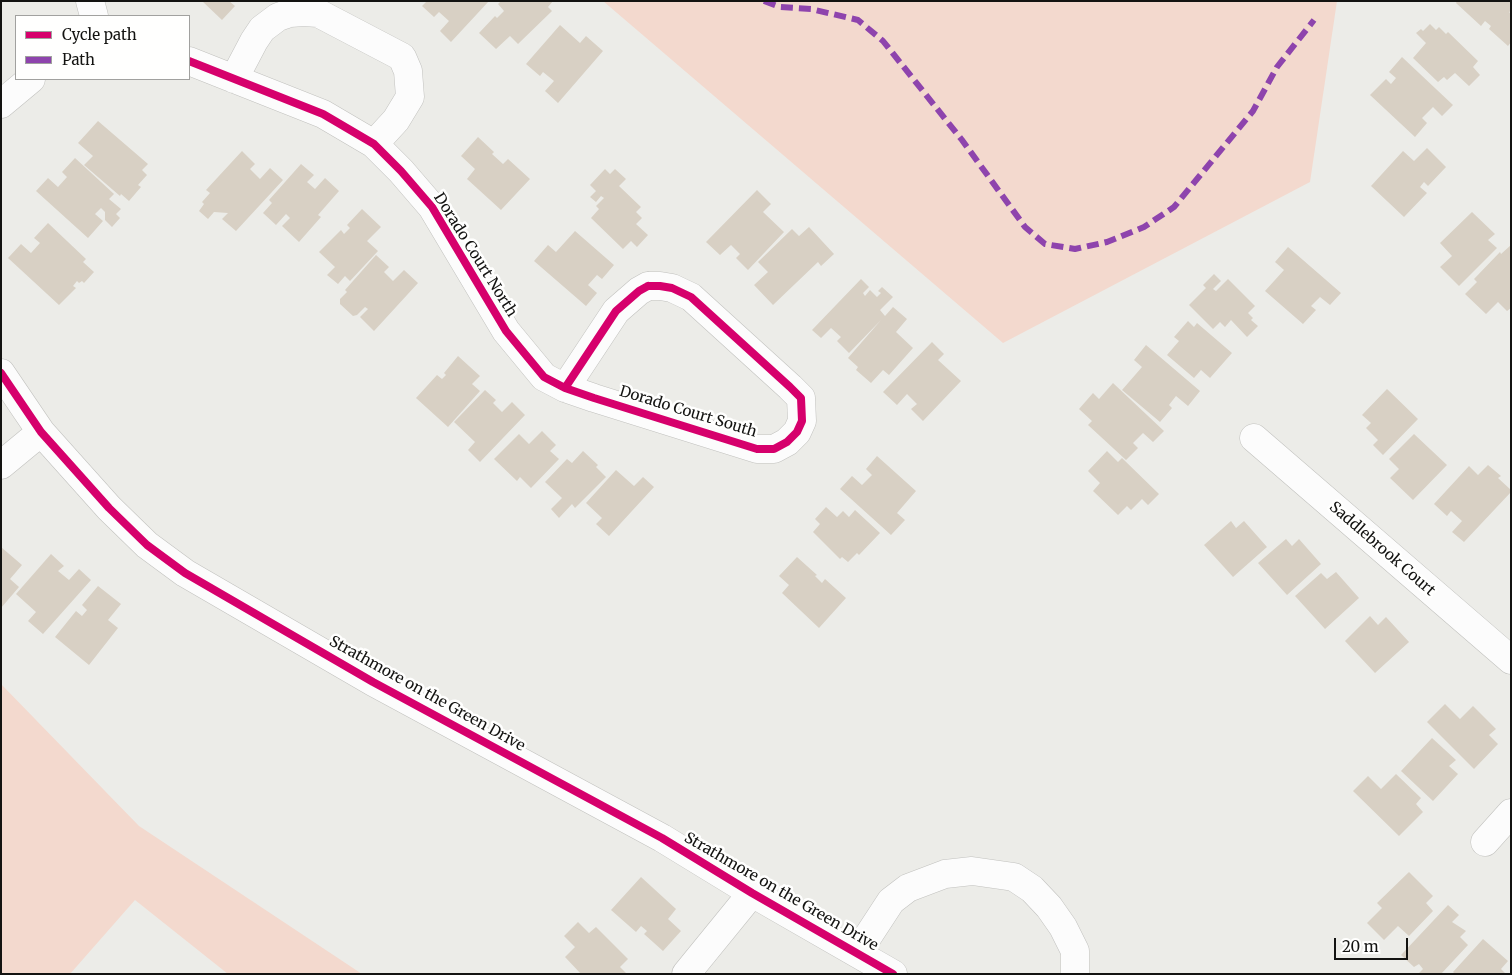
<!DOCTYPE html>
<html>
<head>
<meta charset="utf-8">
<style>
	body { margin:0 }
	#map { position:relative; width:1512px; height:975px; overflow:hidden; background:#ecece8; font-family:Merriweather,serif }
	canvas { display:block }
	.frame { position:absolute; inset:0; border:2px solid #131311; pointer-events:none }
	.legend { position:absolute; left:15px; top:15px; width:175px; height:65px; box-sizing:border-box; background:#fffffe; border:1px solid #a1a19f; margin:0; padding:6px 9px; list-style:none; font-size:15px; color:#131311 }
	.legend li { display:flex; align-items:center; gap:10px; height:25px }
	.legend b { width:25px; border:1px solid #a1a19f }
	.scale { position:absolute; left:1334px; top:938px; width:74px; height:22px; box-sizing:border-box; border:2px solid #131311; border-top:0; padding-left:6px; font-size:15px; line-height:18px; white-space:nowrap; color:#131311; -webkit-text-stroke:4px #fffffe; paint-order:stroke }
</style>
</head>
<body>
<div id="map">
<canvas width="1512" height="975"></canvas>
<div class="frame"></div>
<ul class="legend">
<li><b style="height:6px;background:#d6006c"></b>Cycle path</li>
<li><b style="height:6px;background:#8e44ad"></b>Path</li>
</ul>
<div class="scale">20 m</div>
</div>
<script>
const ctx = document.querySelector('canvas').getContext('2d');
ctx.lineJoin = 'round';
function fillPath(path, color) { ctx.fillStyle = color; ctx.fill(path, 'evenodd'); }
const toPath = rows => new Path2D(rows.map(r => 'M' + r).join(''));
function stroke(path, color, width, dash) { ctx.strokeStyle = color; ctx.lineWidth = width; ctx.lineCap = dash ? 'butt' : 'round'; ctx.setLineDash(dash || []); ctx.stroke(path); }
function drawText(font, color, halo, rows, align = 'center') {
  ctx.font = font + ' Merriweather,serif'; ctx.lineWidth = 5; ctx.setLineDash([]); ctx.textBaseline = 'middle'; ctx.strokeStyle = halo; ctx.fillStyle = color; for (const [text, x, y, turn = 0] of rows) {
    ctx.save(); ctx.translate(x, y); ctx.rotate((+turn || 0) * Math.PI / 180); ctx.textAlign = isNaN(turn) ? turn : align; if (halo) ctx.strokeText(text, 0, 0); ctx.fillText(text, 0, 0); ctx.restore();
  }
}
fillPath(toPath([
	[603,1,1337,1,1310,182,1003,343],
	[1,684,139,826,362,974,228,974,135,900,70,974,1,974]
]), '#f3d9ce');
fillPath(toPath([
	[202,1,229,1,235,6,222,20],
	[427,1,489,1,451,42,440,31,449,21,439,12,434,17,422,6],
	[501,1,553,1,548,7,552,11,518,44,510,36,496,49,479,33,495,16,497,18,504,11,498,4],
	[1457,1,1511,1,1511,11,1509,12,1511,14,1511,42,1508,46,1489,29,1491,26,1485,21,1481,26,1456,3],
	[1430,24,1436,30,1439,27,1446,34,1448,32,1478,61,1473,67,1480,75,1469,86,1455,73,1447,80,1444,77,1438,82,1413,58,1426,43,1416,33,1421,29,1423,31],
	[560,25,580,43,586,36,603,51,558,103,545,91,554,81,543,72,540,76,526,64],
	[1402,57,1453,105,1442,116,1433,107,1422,118,1427,123,1415,137,1370,95,1386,79,1391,84,1396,78,1389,72],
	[98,121,148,164,142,170,147,175,138,185,141,187,129,201,121,194,120,196,84,165,93,156,78,143],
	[478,137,494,152,492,154,503,164,508,159,530,179,501,210,467,179,475,169,461,156],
	[1427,148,1446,167,1428,186,1424,182,1420,187,1427,193,1404,217,1371,186,1403,151,1414,161],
	[242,151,255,164,250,169,260,179,270,168,283,180,236,231,222,219,228,213,214,212,208,219,199,211,204,204,202,202,210,193,206,190],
	[75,158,114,194,109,199,121,209,116,214,120,218,112,227,105,220,105,212,101,208,95,214,103,221,88,238,36,191,48,178,58,187,67,177,62,172],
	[301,164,314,175,307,182,315,189,325,178,339,191,318,215,321,217,299,242,282,226,290,218,286,214,276,225,263,213,272,203,269,200],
	[605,169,610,174,615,169,626,179,619,186,641,207,636,212,642,218,636,224,648,235,637,247,631,241,623,249,591,218,599,209,596,206,604,198,601,196,596,202,590,197,596,191,590,185],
	[757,190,771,204,763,212,784,232,748,270,736,258,740,254,731,245,720,255,706,242],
	[362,209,381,227,367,241,378,251,350,281,345,276,338,284,327,275,335,267,319,252,341,230,344,234,350,228,347,225],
	[1472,212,1495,234,1488,240,1497,248,1459,286,1440,267,1452,256,1440,243],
	[48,223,86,259,83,262,94,272,84,283,82,281,79,283,77,281,73,286,76,288,59,305,8,258,21,244,31,253,40,243,34,238],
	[809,227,834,254,821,266,818,262,773,305,754,285,768,272,758,262,792,229,799,236],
	[575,231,614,265,602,279,597,275,588,285,597,293,586,306,534,261,548,245,556,252],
	[1511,245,1511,308,1507,311,1498,302,1486,314,1465,294,1477,282,1474,279,1500,252,1501,254],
	[1288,247,1341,293,1330,305,1320,297,1311,306,1316,310,1303,324,1265,291,1284,270,1275,262],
	[376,255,389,267,384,272,393,281,404,270,418,283,374,331,360,317,368,309,365,307,357,315,353,316,340,304,340,299,347,292,345,290],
	[1214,274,1221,281,1213,289,1216,291,1228,279,1255,306,1248,313,1253,318,1251,320,1258,326,1247,337,1231,320,1225,327,1220,322,1213,329,1189,305,1206,288,1203,285],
	[861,279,869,287,863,293,865,296,870,290,877,297,881,293,878,291,882,287,893,297,880,310,885,316,893,307,907,319,896,332,913,348,889,375,883,370,871,383,856,370,858,367,848,358,881,320,849,353,837,341,841,337,831,328,821,338,812,330],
	[1188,321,1194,327,1197,323,1232,353,1210,378,1201,370,1194,378,1167,355,1179,341,1174,337],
	[932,342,944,354,938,360,961,381,923,421,911,409,917,404,907,394,897,405,883,392],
	[1146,345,1200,391,1188,406,1176,396,1169,405,1172,408,1160,422,1122,390,1142,367,1134,360],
	[458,356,480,376,472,384,480,391,448,427,416,398,437,375,442,379,446,375,444,373],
	[1113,383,1164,431,1153,442,1143,433,1133,443,1138,448,1126,460,1088,425,1092,421,1079,409,1093,393,1099,399],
	[1387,389,1418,419,1383,455,1373,445,1378,440,1366,428,1371,423,1362,415],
	[485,390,496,400,493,403,502,412,512,402,525,415,480,462,468,450,475,442,454,422],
	[542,431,556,445,550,451,559,459,531,488,520,477,517,481,494,459,519,434,529,444],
	[1414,434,1447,465,1413,500,1390,478,1399,469,1389,459],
	[583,451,598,465,596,467,606,477,575,508,572,504,559,518,551,509,562,498,545,482,567,459,572,463],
	[1107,451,1118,462,1122,458,1159,494,1148,505,1142,499,1131,510,1127,506,1118,515,1093,491,1100,483,1088,471],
	[877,456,916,491,897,513,905,520,891,535,840,489,852,476,862,485,872,475,866,469],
	[1488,465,1501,476,1498,478,1511,490,1511,492,1464,542,1452,532,1462,521,1451,511,1447,516,1434,504,1469,466,1478,475],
	[616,470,634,486,643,477,654,487,609,536,596,524,602,518,586,503],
	[826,507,837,517,843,511,849,517,855,510,880,533,859,555,857,553,848,562,842,557,840,559,813,532,820,524,815,519],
	[1231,521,1236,528,1244,521,1267,547,1233,577,1204,545],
	[1286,539,1292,546,1299,539,1321,564,1287,595,1258,563],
	[1,547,22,565,10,579,19,587,1,608],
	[51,554,64,566,58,571,69,580,79,569,91,580,43,634,28,621,36,612,16,594],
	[797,557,817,575,815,576,822,583,825,579,846,598,819,628,782,593,789,585,779,576],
	[1336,572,1359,598,1325,629,1295,596,1321,573,1327,579],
	[98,586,121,604,108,620,118,628,89,665,55,637,76,611,82,616,87,610,82,605],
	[1370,616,1378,625,1386,617,1409,642,1375,673,1345,641],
	[1445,704,1460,719,1473,706,1496,729,1489,735,1498,744,1474,769,1427,722],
	[1432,738,1456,760,1449,766,1458,774,1433,801,1401,771],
	[1396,774,1421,798,1416,804,1423,812,1399,836,1353,791,1368,776,1381,789],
	[1409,872,1433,896,1426,903,1433,911,1409,936,1398,926,1384,940,1367,923,1382,908,1377,903],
	[641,877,676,909,668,919,681,931,663,951,644,934,647,931,641,926,636,932,611,910],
	[1448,905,1459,915,1452,922,1466,931,1460,937,1468,945,1441,974,1418,974,1423,969,1419,964,1414,967,1401,955],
	[578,922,589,933,596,927,628,959,620,967,627,974,581,974,565,957,575,947,564,936],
	[1483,939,1508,961,1501,969,1506,974,1455,974,1453,972]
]), '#d8d0c4');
const minor = toPath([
	[90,1,94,16],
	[189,61,323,114,374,144,401,171,432,207,506,331,544,377,565,388],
	[234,79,254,41,262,29,278,17,290,13,304,12,318,13,402,57,408,71,410,97,396,120,374,144],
	[1,104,31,79],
	[648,286,660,286,672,288,691,297,790,387,801,398,802,421,797,432,787,442,774,449,757,449,594,398,565,388,616,311,639,291,648,286],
	[1,373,41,432,109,508,147,545,185,573,373,682,662,838,752,893,893,974],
	[1254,438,1511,660],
	[1,465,41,432],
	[1485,842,1511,813],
	[857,953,891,901,908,888,945,874,972,871,1014,877,1032,889,1049,907,1063,927,1075,951,1075,974],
	[686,974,752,893]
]);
stroke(minor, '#c1c1be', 29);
stroke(minor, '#fcfcfc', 28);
stroke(toPath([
	[764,1,780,7,811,9,858,20,883,41,962,140,1025,227,1045,244,1075,249,1107,242,1144,227,1174,207,1253,111,1277,67,1314,20]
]), '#8e44ad', 6, [12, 6]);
stroke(toPath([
	[189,61,323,114,374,144,401,171,432,207,506,331,544,377,565,388],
	[648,286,660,286,672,288,691,297,790,387,801,398,802,421,797,432,787,442,774,449,757,449,594,398,565,388,616,311,639,291,648,286],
	[1,373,41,432,109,508,147,545,185,573,373,682,662,838,752,893,893,974]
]), '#d6006c', 8);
drawText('15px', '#131311', '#fffffe', [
	["Dorado Court North",475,255,58],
	["Dorado Court South",688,412,17],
	["Saddlebrook Court",1382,549,41],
	["Strathmore on the Green Drive",427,694,29],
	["Strathmore on the Green Drive",781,892,30]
]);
</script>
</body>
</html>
